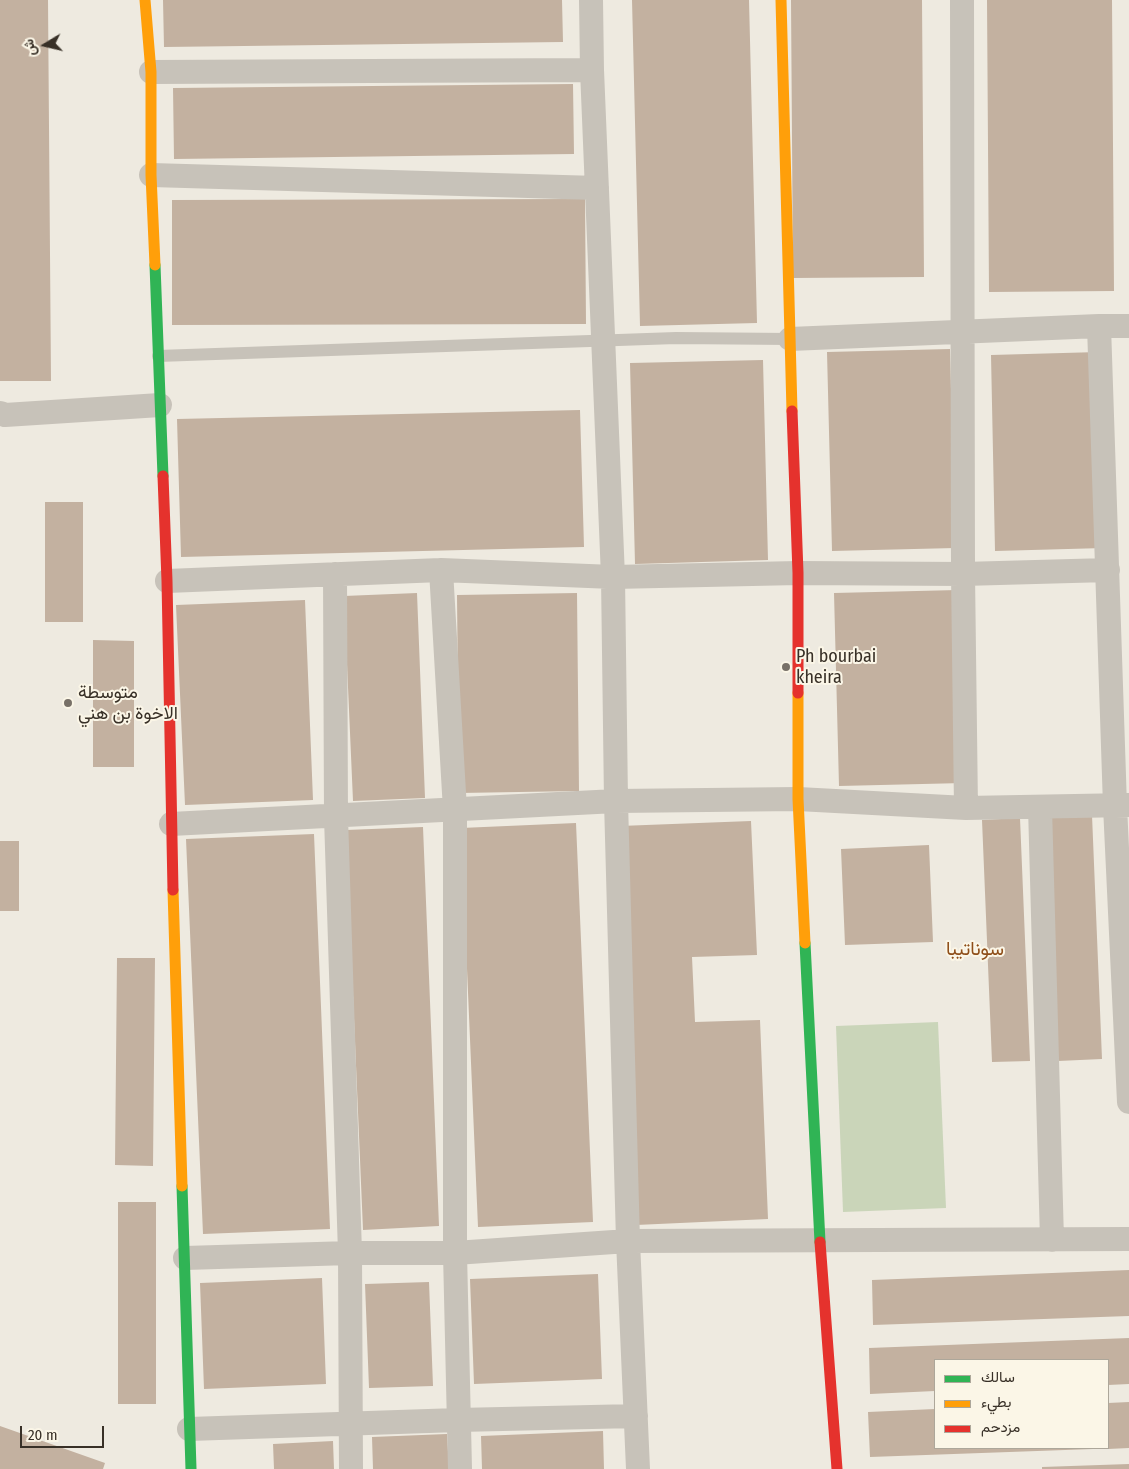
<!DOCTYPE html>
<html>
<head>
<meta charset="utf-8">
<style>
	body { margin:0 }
	#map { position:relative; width:1129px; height:1469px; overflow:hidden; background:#eeeae0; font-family:"Fira Sans Condensed",Vazirmatn,sans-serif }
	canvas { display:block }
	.legend { position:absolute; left:934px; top:1359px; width:175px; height:90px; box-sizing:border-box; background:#fbf6e7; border:1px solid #ada79a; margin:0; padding:6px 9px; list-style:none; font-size:15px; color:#383027 }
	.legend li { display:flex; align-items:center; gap:10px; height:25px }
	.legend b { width:25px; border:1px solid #ada79a }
	.north { position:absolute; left:20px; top:20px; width:50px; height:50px; -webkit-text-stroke:4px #fbf6e7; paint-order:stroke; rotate:261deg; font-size:14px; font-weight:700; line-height:20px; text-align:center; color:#383027 }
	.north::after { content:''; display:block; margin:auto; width:18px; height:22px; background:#383027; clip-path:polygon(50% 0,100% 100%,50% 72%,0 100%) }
	.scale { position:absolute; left:20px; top:1426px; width:84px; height:22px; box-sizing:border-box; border:2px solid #383027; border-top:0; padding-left:6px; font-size:15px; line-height:18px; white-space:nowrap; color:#383027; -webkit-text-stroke:4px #fbf6e7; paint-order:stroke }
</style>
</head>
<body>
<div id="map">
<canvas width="1129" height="1469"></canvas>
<ul class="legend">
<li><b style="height:6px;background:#30b455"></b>سالك</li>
<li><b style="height:6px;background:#ff9f0a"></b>بطيء</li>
<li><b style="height:6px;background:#e5322d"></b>مزدحم</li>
</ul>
<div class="north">ش</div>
<div class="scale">20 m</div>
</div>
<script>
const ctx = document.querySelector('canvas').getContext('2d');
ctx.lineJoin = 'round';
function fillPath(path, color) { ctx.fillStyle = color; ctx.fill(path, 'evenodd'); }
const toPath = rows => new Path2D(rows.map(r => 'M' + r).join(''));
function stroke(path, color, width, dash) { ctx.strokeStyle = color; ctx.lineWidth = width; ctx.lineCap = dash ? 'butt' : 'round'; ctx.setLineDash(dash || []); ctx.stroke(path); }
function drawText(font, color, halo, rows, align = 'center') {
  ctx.font = font + ' "Fira Sans Condensed",Vazirmatn,sans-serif'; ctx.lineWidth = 4; ctx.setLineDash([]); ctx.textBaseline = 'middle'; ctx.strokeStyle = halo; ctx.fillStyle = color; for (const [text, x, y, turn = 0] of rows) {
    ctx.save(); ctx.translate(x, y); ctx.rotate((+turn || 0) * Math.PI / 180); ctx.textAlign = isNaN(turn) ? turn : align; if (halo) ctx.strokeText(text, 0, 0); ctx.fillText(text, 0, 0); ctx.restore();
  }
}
fillPath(toPath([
	[938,1022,946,1208,843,1212,836,1026]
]), '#cad5b9');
fillPath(toPath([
	[0,0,48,0,51,381,0,381],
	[163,0,562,0,563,42,164,47],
	[632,0,749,0,757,323,640,326],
	[791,0,922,0,924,277,793,278],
	[987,0,1112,0,1114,291,989,292],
	[573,84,574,154,174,159,173,88],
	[585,199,586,324,172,325,172,200],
	[950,349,955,548,832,551,827,352],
	[1099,352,1104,548,995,551,991,355],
	[763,360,768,560,635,564,630,363],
	[580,410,584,547,181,557,177,419],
	[45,502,83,502,83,622,45,622],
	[958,590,964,783,839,786,834,593],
	[417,593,425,798,353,801,344,596],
	[577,593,579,791,459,793,457,595],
	[305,600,313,800,185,805,176,605],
	[93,640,134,641,134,767,93,767],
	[1092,815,1102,1059,1058,1061,1048,816],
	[1020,818,1030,1061,992,1062,982,820],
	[751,821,757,955,692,957,695,1022,760,1020,768,1219,636,1225,620,826],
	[576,823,593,1222,478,1227,461,828],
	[423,827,439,1226,363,1230,346,830],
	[314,834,330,1229,203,1234,186,839],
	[0,841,19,841,19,911,0,911],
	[929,845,933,942,845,945,841,849],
	[117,958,155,958,153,1166,115,1165],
	[118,1202,156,1202,156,1404,118,1404],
	[1129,1270,1129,1316,873,1325,872,1280],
	[598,1274,602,1379,474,1384,470,1279],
	[322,1278,326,1384,204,1389,200,1283],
	[429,1282,433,1386,369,1388,365,1284],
	[1129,1338,1129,1384,1108,1385,1108,1360,935,1360,935,1391,870,1394,869,1348],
	[1129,1402,1129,1448,1108,1449,1108,1403],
	[935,1409,935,1448,1093,1448,1093,1449,870,1457,868,1412],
	[0,1426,105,1463,103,1469,0,1469],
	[603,1431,604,1469,482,1469,481,1436],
	[447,1434,449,1469,373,1469,372,1437],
	[333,1441,334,1469,274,1469,273,1444],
	[1129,1464,1129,1469,1042,1469,1042,1467]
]), '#c3b1a0');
stroke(toPath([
	[158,356,676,338,790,339]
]), '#c7c2b9', 12);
stroke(toPath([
	[591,0,592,70,613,577,616,801,628,1241,638,1469],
	[962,0,963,574,966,808],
	[151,72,592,70],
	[151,175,597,188],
	[1099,326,1115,806,1129,1102],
	[790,339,1099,326,1129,326],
	[0,413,5,415,160,405],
	[441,570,455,810,455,1253,460,1469],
	[335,574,336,817,350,1253,351,1469],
	[167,581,441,570,613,577,798,573,963,574,1108,570],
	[1040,807,1052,1240],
	[171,824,616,801,798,799,966,808,1129,805],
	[185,1258,350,1253,455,1253,628,1241,1129,1239],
	[189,1429,458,1420,636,1416]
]), '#c7c2b9', 24);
stroke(toPath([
	[155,265,163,476],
	[805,943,820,1242],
	[182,1186,191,1469]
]), '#30b455', 11);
stroke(toPath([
	[145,0,151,72,151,175,155,265],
	[781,0,792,411],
	[798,693,798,799,805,943],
	[173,890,182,1186]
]), '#ff9f0a', 11);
stroke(toPath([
	[792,411,798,573,798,693],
	[163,476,167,581,173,890],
	[820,1242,837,1469]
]), '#e5322d', 11);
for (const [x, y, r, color] of [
	[786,667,5,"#787168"],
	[68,703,5,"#787168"]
]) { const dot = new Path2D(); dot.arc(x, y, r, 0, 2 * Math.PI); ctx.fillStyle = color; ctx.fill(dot); stroke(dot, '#fbf6e7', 2); }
drawText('18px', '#383027', '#fbf6e7', [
	["Ph bourbai",796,657],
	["kheira",796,678],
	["متوسطة",78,693],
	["الاخوة بن هني",78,714]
], 'left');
drawText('19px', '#8e4e19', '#fbf6e7', [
	["سوناتيبا",975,950]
]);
</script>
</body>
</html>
